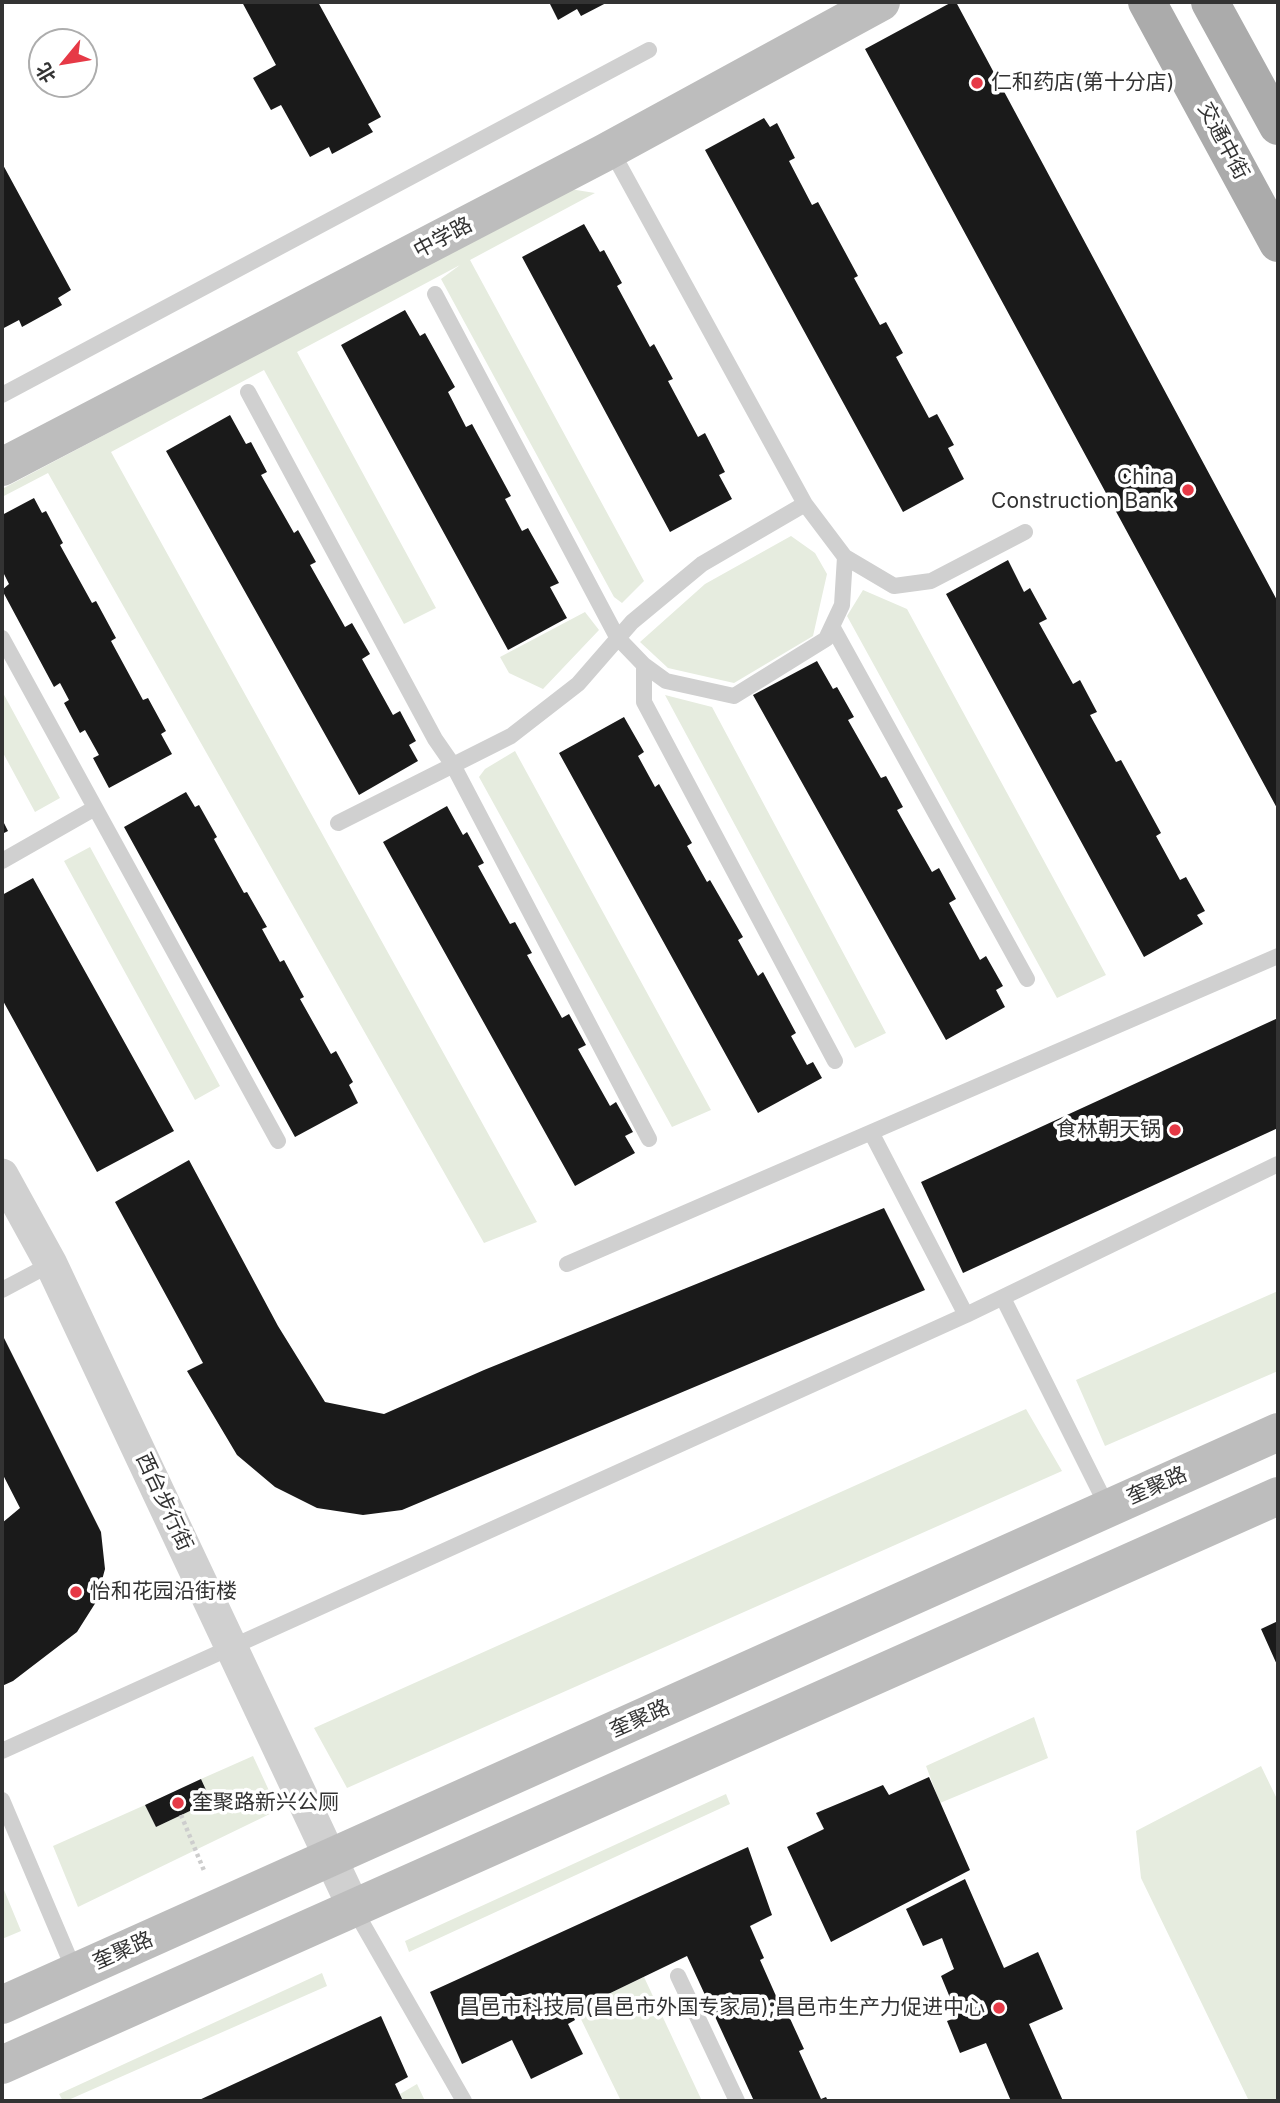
<!DOCTYPE html>
<html>
<head>
<meta charset="utf-8">
<style>
	body { margin:0 }
	#map { position:relative; width:1280px; height:2103px; overflow:hidden; background:#fff; font-family:Inter,"Noto Sans SC",sans-serif }
	canvas { display:block }
	.frame { position:absolute; inset:0; border:4px solid #333; pointer-events:none }
	.north { position:absolute; left:28px; top:28px; width:70px; height:70px; box-sizing:border-box; background:#fff; border:2px solid #adadad; border-radius:50%; rotate:240deg; font-size:19px; font-weight:700; line-height:28px; text-align:center; color:#333 }
	.north::after { content:''; display:block; margin:auto; width:24px; height:32px; background:#e63946; clip-path:polygon(50% 0,100% 100%,50% 72%,0 100%) }
</style>
</head>
<body>
<div id="map">
<canvas width="1280" height="2103"></canvas>
<div class="frame"></div>
<div class="north">北</div>
</div>
<script>
const ctx = document.querySelector('canvas').getContext('2d');
ctx.lineJoin = 'round';
function fillPath(path, color) { ctx.fillStyle = color; ctx.fill(path, 'evenodd'); }
const toPath = rows => new Path2D(rows.map(r => 'M' + r).join(''));
function stroke(path, color, width, dash) { ctx.strokeStyle = color; ctx.lineWidth = width; ctx.lineCap = dash ? 'butt' : 'round'; ctx.setLineDash(dash || []); ctx.stroke(path); }
function drawText(font, color, halo, rows, align = 'center') {
  ctx.font = font + ' Inter,"Noto Sans SC",sans-serif'; ctx.lineWidth = 7; ctx.setLineDash([]); ctx.textBaseline = 'middle'; ctx.strokeStyle = halo; ctx.fillStyle = color; for (const [text, x, y, turn = 0] of rows) {
    ctx.save(); ctx.translate(x, y); ctx.rotate((+turn || 0) * Math.PI / 180); ctx.textAlign = isNaN(turn) ? turn : align; if (halo) ctx.strokeText(text, 0, 0); ctx.fillText(text, 0, 0); ctx.restore();
  }
}
fillPath(toPath([
	[570,189,595,193,470,260,644,581,622,603,614,597,441,279,460,265,297,352,436,608,404,624,264,370,111,452,537,1222,484,1243,48,473,2,497,2,489],
	[791,536,815,553,827,574,813,636,734,683,668,668,640,642,705,584],
	[863,590,907,609,1106,975,1057,998,847,616],
	[585,612,599,630,543,689,509,673,500,657],
	[2,691,60,798,35,812,2,751],
	[665,695,712,707,886,1033,855,1048],
	[515,751,711,1110,672,1127,479,777,485,769],
	[90,847,220,1086,195,1100,64,861],
	[1278,1291,1278,1371,1105,1446,1076,1380],
	[1026,1409,1062,1471,347,1788,314,1728],
	[1034,1717,1048,1758,940,1803,926,1766],
	[253,1756,278,1810,78,1907,53,1846,145,1805,156,1827,211,1801,201,1779],
	[1261,1766,1278,1801,1278,2101,1249,2101,1141,1878,1136,1831],
	[726,1794,730,1804,409,1952,405,1941],
	[2,1885,21,1931,2,1939],
	[322,1973,327,1986,66,2101,63,2101,59,2094],
	[644,1977,702,2101,621,2101,576,2009],
	[417,2084,425,2101,403,2101,400,2094]
]), '#e6ecdf');
fillPath(toPath([
	[242,2,318,2,381,117,368,124,373,132,332,154,329,147,310,157,281,105,271,110,253,78,276,65],
	[549,2,608,2,581,16,577,9,558,20],
	[952,2,956,2,1278,602,1278,810,865,49],
	[764,118,770,127,777,123,795,158,789,161,812,205,818,202,858,276,854,278,880,325,886,322,903,353,896,357,929,418,937,414,954,445,948,448,964,479,903,512,705,150],
	[2,163,71,290,58,298,62,305,22,327,19,320,2,329],
	[584,224,600,252,604,250,622,283,617,286,650,347,654,344,673,379,668,381,698,437,705,433,725,472,719,475,732,499,670,532,522,257],
	[405,310,420,336,425,333,455,387,448,392,466,427,472,424,511,496,505,499,522,531,528,528,559,583,550,587,567,618,508,650,341,345],
	[230,415,246,444,251,442,267,472,261,475,294,533,298,530,316,562,310,565,345,627,352,623,370,654,362,659,393,715,400,711,416,741,409,745,418,761,359,795,166,451],
	[34,498,42,513,46,511,63,543,60,545,92,603,96,601,116,638,111,641,143,700,148,698,166,731,161,734,172,754,109,788,93,758,99,755,85,730,80,733,64,703,69,700,60,683,54,687,2,590,9,584,2,570,2,515],
	[1008,560,1024,592,1030,588,1047,619,1039,623,1073,684,1080,680,1097,712,1090,715,1116,762,1121,760,1161,833,1156,836,1180,880,1186,877,1205,911,1197,915,1203,924,1144,957,946,594],
	[817,661,833,689,837,687,854,717,848,720,881,778,886,776,903,807,897,810,932,872,939,868,956,899,949,903,980,960,986,956,1003,986,996,990,1005,1007,946,1040,753,695],
	[624,717,644,752,638,756,655,787,659,784,692,843,687,846,707,882,710,880,743,937,738,940,758,976,763,972,796,1033,791,1036,807,1065,813,1062,822,1078,758,1113,559,753],
	[186,792,195,807,199,805,217,837,214,839,244,893,247,892,267,927,262,929,280,962,284,960,304,997,300,999,331,1054,336,1051,353,1082,349,1085,358,1103,295,1137,124,827],
	[447,806,463,835,467,832,484,863,478,866,510,924,515,922,532,953,527,955,562,1018,569,1014,586,1045,578,1049,610,1106,616,1102,633,1132,625,1136,635,1153,575,1186,383,842],
	[2,819,8,831,2,834],
	[33,878,174,1131,97,1172,2,999,2,895],
	[1278,1018,1278,1128,963,1273,921,1182],
	[189,1160,278,1326,325,1402,384,1414,484,1370,884,1208,925,1290,402,1510,363,1515,317,1508,275,1487,237,1455,187,1371,203,1363,115,1202],
	[2,1334,101,1532,105,1569,96,1602,77,1632,13,1681,2,1686,2,1523,20,1508,2,1473],
	[1278,1621,1278,1667,1261,1629],
	[929,1777,970,1870,831,1942,787,1847,824,1829,816,1813,883,1785,889,1795],
	[201,1779,211,1801,156,1827,145,1805],
	[748,1847,772,1915,750,1926,764,1958,760,1960,784,2014,787,2012,804,2049,799,2051,821,2099,826,2097,828,2101,754,2101,687,1956,571,2012,575,2020,568,2024,583,2054,531,2079,512,2040,462,2064,430,1992],
	[965,1879,1004,1968,1038,1952,1063,2009,1029,2024,1063,2101,1011,2101,986,2043,960,2053,947,2021,958,2017,941,1976,954,1969,942,1938,923,1946,906,1909],
	[381,2016,408,2077,395,2084,403,2101,197,2101]
]), '#1a1a1a');
stroke(toPath([
	[181,1815,205,1873]
]), '#cdcdcd', 4.5, [3.5, 3.5]);
stroke(toPath([
	[611,150,805,504,845,557,894,586,931,581,1025,532],
	[435,294,617,637,644,665,666,681,734,696,826,639,842,605,845,557],
	[248,392,435,739,453,765,649,1139],
	[2,395,649,50],
	[832,626,1027,979],
	[2,638,278,1141],
	[644,665,644,702,835,1061],
	[338,823,511,736,578,684,632,622,702,564,805,504],
	[2,861,95,808],
	[872,1134,966,1315],
	[567,1264,1278,956],
	[2,1290,51,1264],
	[1003,1298,1108,1508],
	[2,1751,966,1315,1278,1164],
	[2,1800,75,1972],
	[354,1909,464,2101],
	[678,1976,737,2101]
]), '#d0d0d0', 16);
stroke(toPath([
	[2,1175,51,1264,354,1908]
]), '#d0d0d0', 33);
stroke(toPath([
	[2,467,604,153,881,2],
	[2,2005,1278,1432],
	[2,2065,1278,1496]
]), '#bdbdbd', 38);
stroke(toPath([
	[1147,2,1278,243],
	[1210,2,1278,126]
]), '#ababab', 38);
for (const [x, y, r, color] of [
	[977,83,7,"#e63946"],
	[1188,490,7,"#e63946"],
	[1175,1130,7,"#e63946"],
	[76,1592,7,"#e63946"],
	[178,1803,7,"#e63946"],
	[999,2008,7,"#e63946"]
]) { const dot = new Path2D(); dot.arc(x, y, r, 0, 2 * Math.PI); ctx.fillStyle = color; ctx.fill(dot); stroke(dot, '#fff', 2.5); }
drawText('21px', '#333', '#fff', [
	["仁和药店(第十分店)",991,83],
	["China",1174,478,"right"],
	["Construction Bank",1174,502,"right"],
	["食林朝天锅",1161,1130,"right"],
	["怡和花园沿街楼",90,1592],
	["奎聚路新兴公厕",192,1803],
	["昌邑市科技局(昌邑市外国专家局);昌邑市生产力促进中心",985,2008,"right"]
], 'left');
drawText('21px', '#333', '#fff', [
	["交通中街",1223,141,62],
	["中学路",443,238,-28],
	["奎聚路",1157,1486,-24],
	["西台步行街",164,1502,65],
	["奎聚路",640,1719,-24],
	["奎聚路",123,1951,-24]
]);
</script>
</body>
</html>
